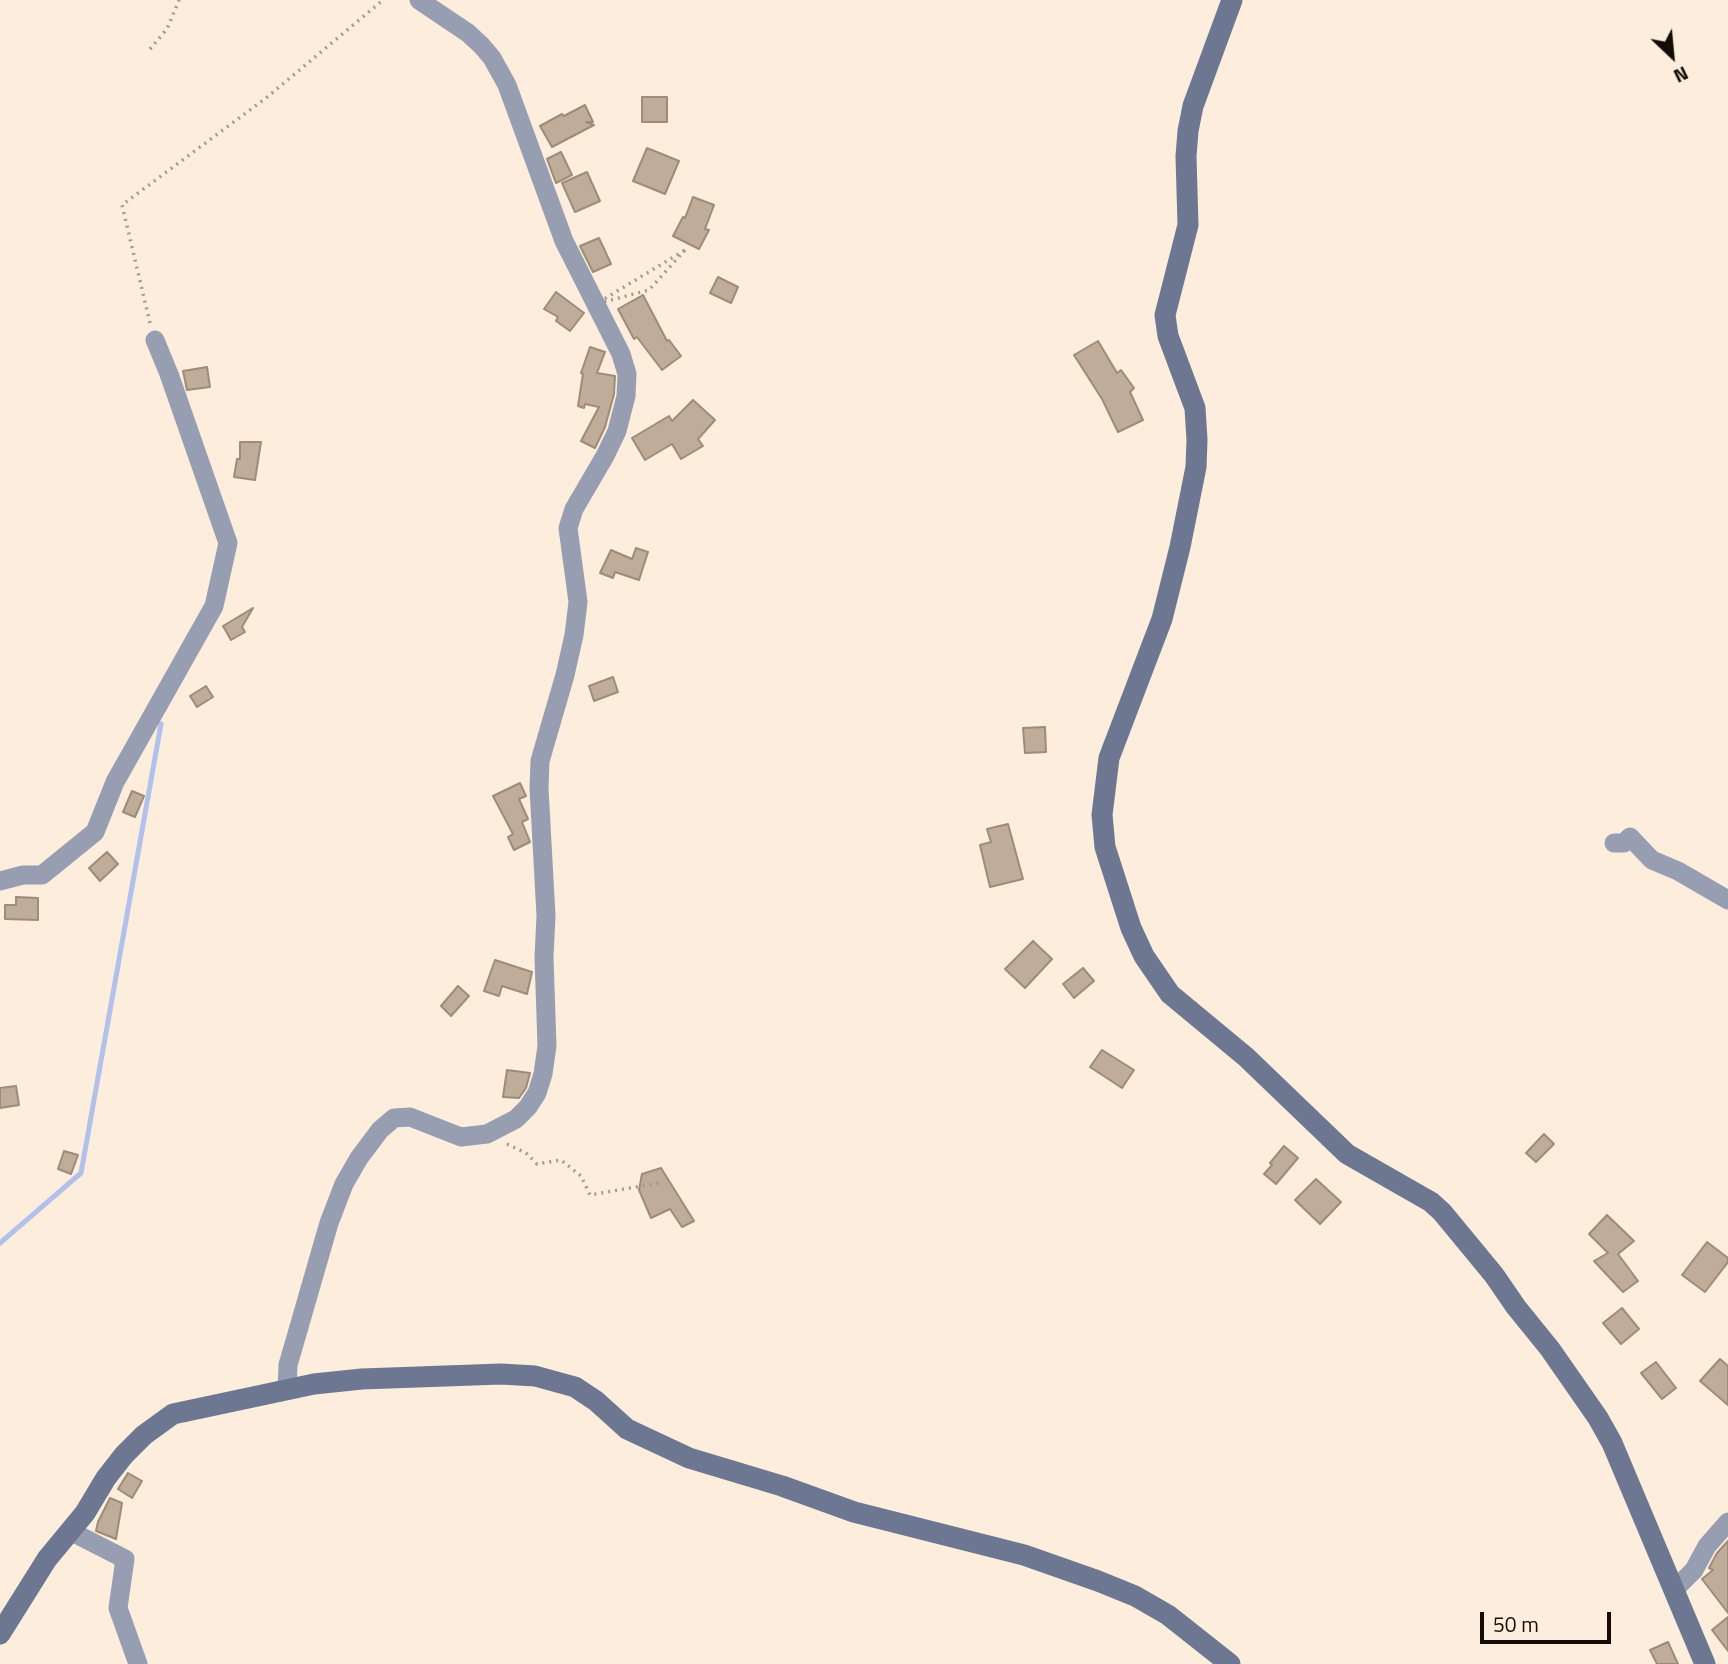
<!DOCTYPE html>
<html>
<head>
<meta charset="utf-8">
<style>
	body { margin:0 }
	#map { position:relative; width:1728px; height:1664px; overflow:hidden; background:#fdeddc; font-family:"Titillium Web",sans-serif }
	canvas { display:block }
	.north { position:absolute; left:1637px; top:21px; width:70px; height:70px; -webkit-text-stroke:5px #fdeddc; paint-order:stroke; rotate:154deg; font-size:19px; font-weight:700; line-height:28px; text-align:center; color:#130d06 }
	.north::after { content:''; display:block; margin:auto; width:24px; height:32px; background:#130d06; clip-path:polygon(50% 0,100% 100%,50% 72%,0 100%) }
	.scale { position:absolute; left:1480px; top:1612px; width:131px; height:32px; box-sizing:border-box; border:4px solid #130d06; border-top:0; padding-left:9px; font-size:21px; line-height:24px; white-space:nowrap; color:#130d06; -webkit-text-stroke:5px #fdeddc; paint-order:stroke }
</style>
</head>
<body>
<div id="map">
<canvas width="1728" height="1664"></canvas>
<div class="north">N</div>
<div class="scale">50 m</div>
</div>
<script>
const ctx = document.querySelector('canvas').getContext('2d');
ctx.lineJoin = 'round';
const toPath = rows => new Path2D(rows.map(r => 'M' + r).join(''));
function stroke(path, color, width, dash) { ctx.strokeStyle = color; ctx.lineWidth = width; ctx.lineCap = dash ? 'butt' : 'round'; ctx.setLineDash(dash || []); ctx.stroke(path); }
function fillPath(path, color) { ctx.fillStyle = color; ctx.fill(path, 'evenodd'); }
stroke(toPath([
	[0,1243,81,1173,161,724]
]), '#b1c1ec', 5);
const building = toPath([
	[642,97,667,97,667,122,642,122,642,97],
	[585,105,593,122,586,122,594,125,552,147,540,126,562,114,564,116,585,105],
	[647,148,679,161,665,194,633,181,647,148],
	[561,152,572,175,556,183,547,159,561,152],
	[587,172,600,201,575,212,562,183,587,172],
	[693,197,714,205,705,229,709,230,699,249,673,236,683,217,685,218,693,197],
	[599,238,611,264,593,272,580,246,599,238],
	[718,277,738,287,731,303,710,293,718,277],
	[556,292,584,313,570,331,556,321,558,317,544,309,556,292],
	[643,295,667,341,669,340,681,356,662,370,637,337,634,339,618,309,643,295],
	[1098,341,1117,373,1121,370,1134,388,1130,392,1143,420,1118,432,1102,399,1074,355,1098,341],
	[590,347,605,352,597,373,615,376,614,394,605,427,595,448,581,441,599,407,585,404,584,408,578,406,583,374,581,373,590,347],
	[207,367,210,387,187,390,183,371,207,367],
	[693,400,715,420,698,439,703,446,681,459,672,444,645,460,632,438,669,416,672,421,693,400],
	[240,442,261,442,255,480,234,477,237,459,240,459,240,442],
	[636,548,648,552,639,580,615,572,613,578,600,573,611,550,632,559,636,548],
	[253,608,242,627,245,632,231,640,223,626,253,608],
	[613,677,618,692,594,701,589,686,613,677],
	[206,686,213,697,197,707,190,696,206,686],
	[1045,727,1046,752,1025,753,1023,728,1045,727],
	[520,783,526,796,519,799,528,819,522,822,530,842,514,850,508,837,513,834,493,796,520,783],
	[132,791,144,796,135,817,123,812,132,791],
	[1008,824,1023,879,990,887,980,845,991,842,987,829,1008,824],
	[107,852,118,864,100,881,89,868,107,852],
	[16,897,38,898,38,920,5,919,5,905,16,905,16,897],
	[1033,941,1052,959,1025,988,1005,969,1033,941],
	[495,960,532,972,527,994,502,986,499,996,484,991,495,960],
	[1083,968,1094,981,1074,998,1063,984,1083,968],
	[458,986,469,996,451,1016,441,1006,458,986],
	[1102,1050,1134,1070,1122,1088,1090,1067,1102,1050],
	[507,1070,530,1073,526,1088,519,1098,503,1097,507,1070],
	[16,1086,19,1105,0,1108,0,1088,16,1086],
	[1544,1134,1554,1144,1536,1162,1526,1153,1544,1134],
	[1284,1146,1298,1158,1276,1184,1264,1174,1272,1165,1270,1163,1284,1146],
	[64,1151,78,1155,71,1174,58,1169,64,1151],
	[661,1168,694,1221,682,1227,670,1209,651,1218,639,1190,642,1174,661,1168],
	[1316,1179,1341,1202,1320,1224,1295,1200,1316,1179],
	[1607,1215,1634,1241,1618,1254,1638,1281,1623,1292,1594,1261,1608,1253,1589,1234,1607,1215],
	[1707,1242,1728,1258,1728,1262,1705,1292,1682,1275,1707,1242],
	[1622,1308,1639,1329,1621,1344,1603,1323,1622,1308],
	[1720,1359,1728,1366,1728,1405,1700,1381,1720,1359],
	[1656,1362,1676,1388,1662,1399,1641,1373,1656,1362],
	[128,1473,142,1481,132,1498,118,1489,128,1473],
	[110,1498,122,1503,116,1539,96,1531,98,1522,110,1498],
	[1728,1541,1728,1613,1702,1579,1713,1570,1709,1568,1717,1553,1728,1541],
	[1728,1617,1728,1651,1712,1630,1728,1617],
	[1668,1642,1678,1664,1657,1664,1650,1650,1668,1642]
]);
fillPath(building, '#c0ad99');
stroke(building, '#9d8c78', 2);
stroke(toPath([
	[150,49,167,29,179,0],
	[685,250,649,290,596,304,685,250],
	[150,323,122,205,266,98,383,0],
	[507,1144,526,1153,537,1164,561,1160,581,1176,590,1195,659,1183]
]), '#a69a8d', 3.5, [2, 5]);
stroke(toPath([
	[1614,843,1624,843,1630,837,1652,860,1678,871,1728,900],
	[0,881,23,875,42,875,95,832,115,782,214,606,228,543,169,374,155,340],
	[287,1389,288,1365,329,1223,344,1184,359,1158,380,1130,394,1118,410,1117,461,1137,487,1134,516,1119,528,1107,537,1093,543,1074,547,1046,544,957,546,916,539,788,540,761,565,675,574,635,578,602,568,528,574,509,605,456,617,431,626,396,627,374,621,354,564,241,507,85,492,58,482,46,468,33,419,0],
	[70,1531,125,1559,118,1608,138,1664],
	[1674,1590,1694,1570,1707,1546,1728,1522]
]), '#979eb1', 19);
stroke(toPath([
	[1232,0,1193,106,1188,131,1186,156,1188,225,1165,315,1168,336,1195,408,1197,440,1196,467,1180,547,1162,619,1109,758,1102,815,1105,847,1131,928,1144,956,1170,994,1246,1057,1347,1154,1431,1202,1442,1212,1494,1275,1516,1307,1550,1349,1598,1418,1612,1443,1705,1664],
	[0,1634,47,1559,85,1513,106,1478,124,1455,144,1435,173,1414,314,1384,362,1379,501,1374,535,1376,575,1387,596,1401,627,1429,689,1458,782,1486,854,1512,1024,1555,1098,1581,1135,1596,1168,1615,1230,1664]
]), '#6d7791', 21);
</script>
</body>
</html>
